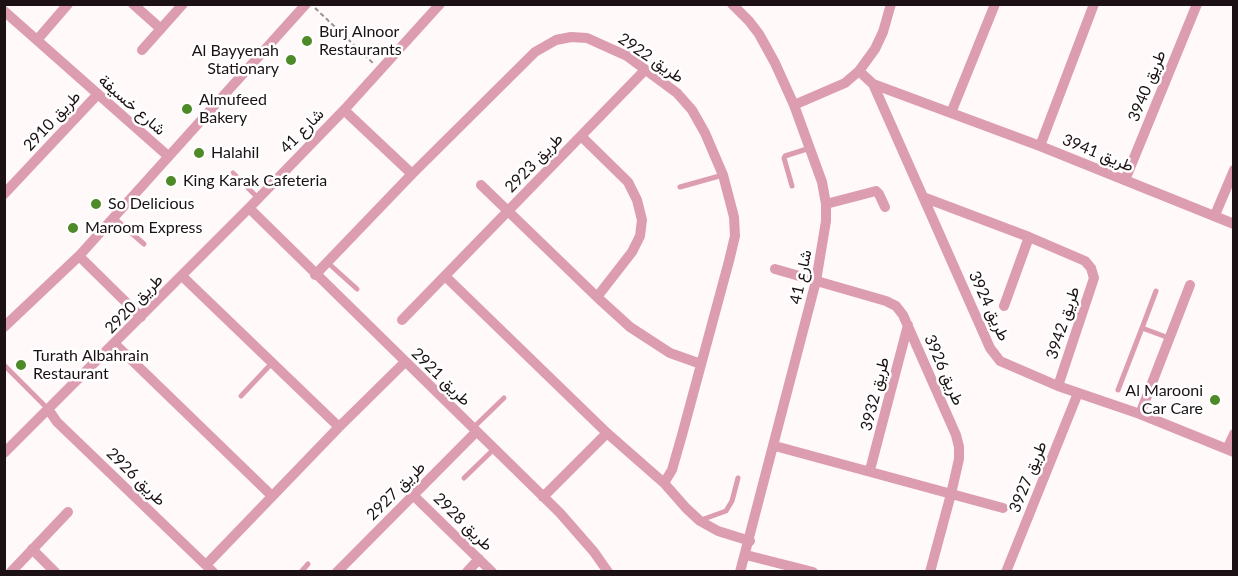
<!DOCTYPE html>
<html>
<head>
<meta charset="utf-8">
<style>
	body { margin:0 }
	#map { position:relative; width:1238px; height:576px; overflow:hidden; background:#fff9fa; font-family:Lato,sans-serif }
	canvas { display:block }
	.frame { position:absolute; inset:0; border:6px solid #1c1215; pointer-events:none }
</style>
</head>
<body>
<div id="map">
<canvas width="1238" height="576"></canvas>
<div class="frame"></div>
</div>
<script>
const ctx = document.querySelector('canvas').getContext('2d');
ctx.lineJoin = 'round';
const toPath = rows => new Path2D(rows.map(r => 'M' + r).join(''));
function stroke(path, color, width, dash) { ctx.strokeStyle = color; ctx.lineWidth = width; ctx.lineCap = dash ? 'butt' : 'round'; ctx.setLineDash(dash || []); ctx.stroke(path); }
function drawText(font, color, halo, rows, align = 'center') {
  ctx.font = font + ' Lato,Vazirmatn,sans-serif'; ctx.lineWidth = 5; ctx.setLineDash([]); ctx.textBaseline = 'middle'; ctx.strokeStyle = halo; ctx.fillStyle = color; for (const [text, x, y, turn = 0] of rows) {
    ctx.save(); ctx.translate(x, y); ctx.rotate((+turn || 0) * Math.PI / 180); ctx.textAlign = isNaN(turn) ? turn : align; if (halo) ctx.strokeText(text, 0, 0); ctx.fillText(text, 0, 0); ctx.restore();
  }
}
stroke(toPath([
	[315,8,374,64]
]), '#9a9294', 2, [4.5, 3]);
stroke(toPath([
	[233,173,258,198],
	[792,186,784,158,785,156,810,148],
	[680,187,723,175],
	[113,217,144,244],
	[327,262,357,289],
	[1142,328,1156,291],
	[4,365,48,409],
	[1118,390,1142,328,1169,338],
	[241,396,272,363],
	[473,428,504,398],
	[464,478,494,449],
	[701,520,726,511,732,501,738,478],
	[301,572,308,564]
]), '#dd9db0', 5);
stroke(toPath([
	[133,4,161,29],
	[732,4,749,21,759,34,775,63,794,105,822,182,826,204,826,221,816,281,740,572],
	[4,11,168,156],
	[37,40,68,4],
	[142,50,183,4],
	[859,71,873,84,990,348,1000,361,1058,386,1140,414,1234,452],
	[873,84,1040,146,1234,224],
	[794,105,845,83,859,71,875,49,883,32,891,4],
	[344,110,412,174],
	[951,113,995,4],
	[581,136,628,182,637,200,642,220,640,236,632,252,597,297],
	[1040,146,1094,4],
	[1125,180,1197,4],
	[481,185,597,297,630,327,670,353,701,364],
	[4,194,98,94],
	[923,197,1029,237,1085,261,1091,268,1094,278,1058,386],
	[826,204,876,191,879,194,885,207],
	[249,208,560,513,594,552,608,572],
	[1215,215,1234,170],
	[79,256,141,317],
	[775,269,886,301,896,306,903,315,956,435,959,447,959,459,951,494,930,572],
	[315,275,412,174,535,52,556,40,571,37,587,38,627,56,677,93,692,110,705,133,723,175,734,217,735,236,729,261,682,435,672,470,664,483],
	[182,276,339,427],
	[445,276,607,433,664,483,686,508,700,521,718,531,750,541],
	[1004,306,1029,237],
	[402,320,645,70],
	[4,327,79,256,306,4],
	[115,344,272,496],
	[48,409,57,422,213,572],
	[1140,414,1190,285],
	[775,446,1003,508],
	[1227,449,1234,434],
	[4,453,249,208,344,110,440,4],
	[870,470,908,325],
	[413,495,492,572],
	[543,497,607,433],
	[32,549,55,572],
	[746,555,813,572],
	[206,565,339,427,405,362],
	[11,572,68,512],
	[337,572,476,432],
	[467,572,479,559],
	[1006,572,1078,393]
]), '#dd9db0', 10);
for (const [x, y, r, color] of [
	[307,41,6,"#4e8a27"],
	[291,60,6,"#4e8a27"],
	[187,109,6,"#4e8a27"],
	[199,153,6,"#4e8a27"],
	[171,181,6,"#4e8a27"],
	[96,204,6,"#4e8a27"],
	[73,228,6,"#4e8a27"],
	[21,365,6,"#4e8a27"],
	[1215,400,6,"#4e8a27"]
]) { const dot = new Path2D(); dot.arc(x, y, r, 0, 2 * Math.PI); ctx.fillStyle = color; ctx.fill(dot); stroke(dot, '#fff', 2); }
drawText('16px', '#1c1215', '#fff', [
	["Burj Alnoor",319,32],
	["Restaurants",319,50],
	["Al Bayyenah",279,51,"right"],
	["Stationary",279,69,"right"],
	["Almufeed",199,100],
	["Bakery",199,118],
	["Halahil",211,153],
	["King Karak Cafeteria",183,181],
	["So Delicious",108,204],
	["Maroom Express",85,228],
	["Turath Albahrain",33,356],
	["Restaurant",33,374],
	["Al Marooni",1203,391,"right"],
	["Car Care",1203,409,"right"]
], 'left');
drawText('16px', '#1c1215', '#fff', [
	["طريق 2922",651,58,34],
	["طريق 3940",1147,86,-68],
	["شارع خسيفة",132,105,41],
	["طريق 2910",52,121,-47],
	["شارع 41",302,131,-46],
	["طريق 3941",1098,153,22],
	["طريق 2923",534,163,-46],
	["شارع 41",801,277,-78],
	["طريق 2920",134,304,-46],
	["طريق 3924",989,306,65],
	["طريق 3942",1063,323,-72],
	["طريق 3926",944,370,66],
	["طريق 2921",441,377,44],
	["طريق 3932",875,394,-76],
	["طريق 2926",136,477,44],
	["طريق 3927",1028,477,-68],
	["طريق 2927",396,491,-45],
	["طريق 2928",463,522,44]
]);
</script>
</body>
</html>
